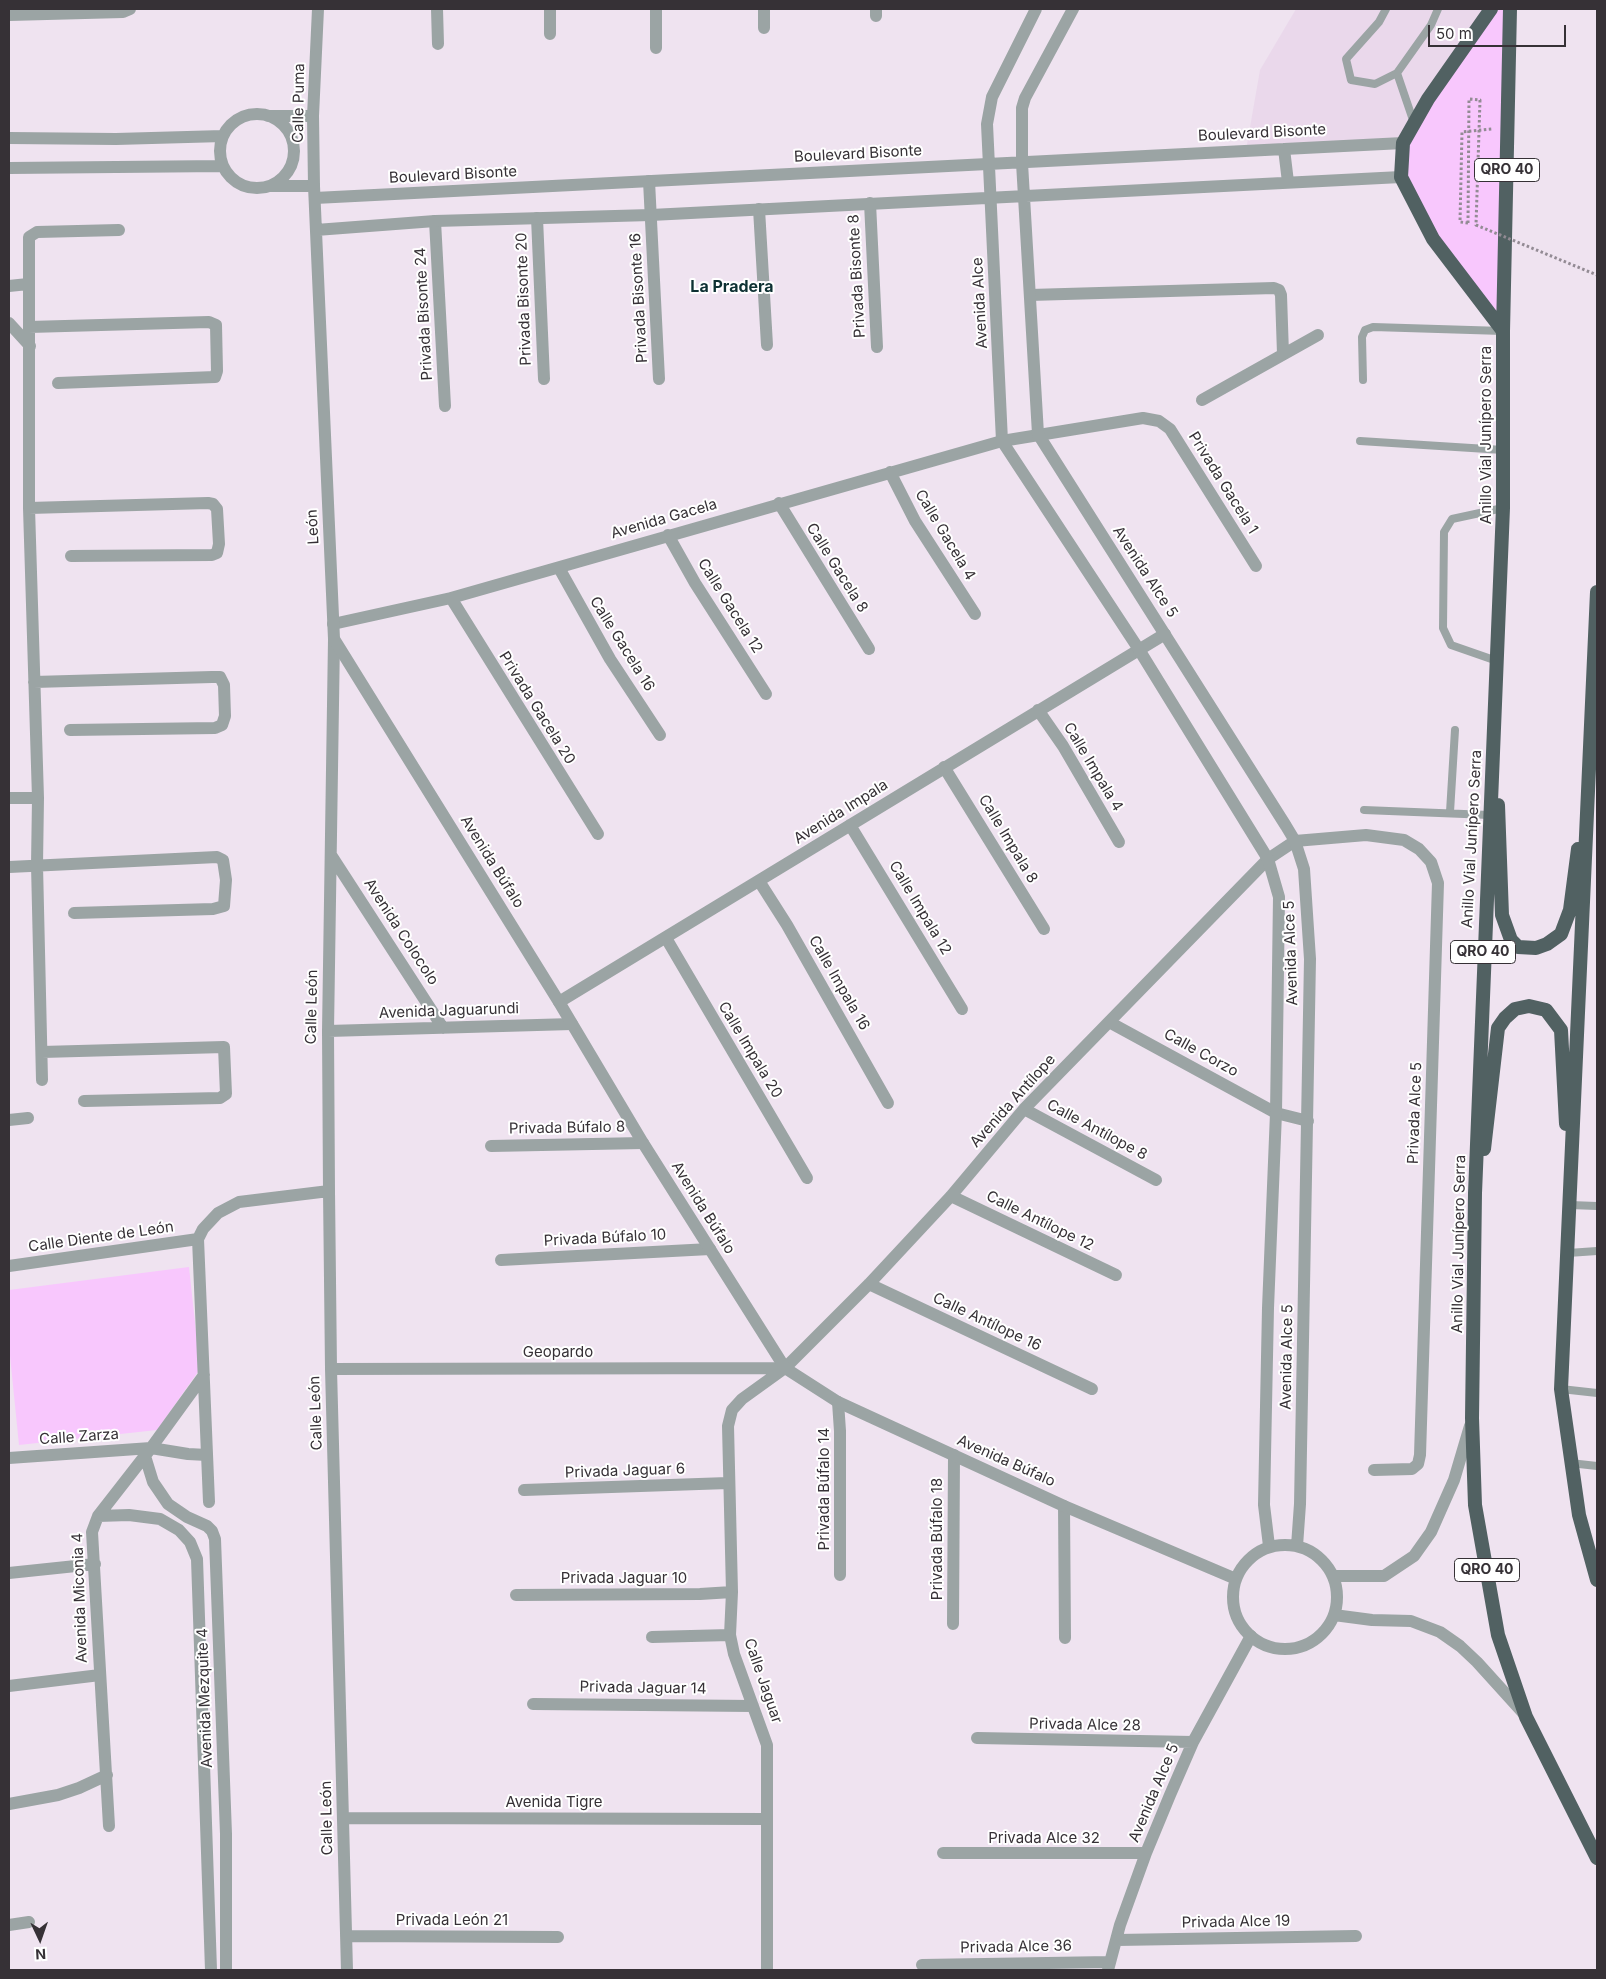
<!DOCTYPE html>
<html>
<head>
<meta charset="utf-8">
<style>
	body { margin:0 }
	#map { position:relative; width:1606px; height:1979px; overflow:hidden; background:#efe3f0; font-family:Inter,sans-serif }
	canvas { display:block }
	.frame { position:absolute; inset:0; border:10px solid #363136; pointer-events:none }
	.north { position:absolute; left:15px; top:1914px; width:50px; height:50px; -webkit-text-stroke:4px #fff; paint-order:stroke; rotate:177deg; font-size:14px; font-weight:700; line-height:20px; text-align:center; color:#363136 }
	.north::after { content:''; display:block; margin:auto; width:18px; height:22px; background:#363136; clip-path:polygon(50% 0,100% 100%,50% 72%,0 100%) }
	.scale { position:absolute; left:1428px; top:25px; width:138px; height:22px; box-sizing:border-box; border:2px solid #363136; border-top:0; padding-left:6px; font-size:15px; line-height:18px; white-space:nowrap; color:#363136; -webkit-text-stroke:4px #fff; paint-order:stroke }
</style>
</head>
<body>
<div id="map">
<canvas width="1606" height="1979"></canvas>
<div class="frame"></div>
<div class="north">N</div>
<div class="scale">50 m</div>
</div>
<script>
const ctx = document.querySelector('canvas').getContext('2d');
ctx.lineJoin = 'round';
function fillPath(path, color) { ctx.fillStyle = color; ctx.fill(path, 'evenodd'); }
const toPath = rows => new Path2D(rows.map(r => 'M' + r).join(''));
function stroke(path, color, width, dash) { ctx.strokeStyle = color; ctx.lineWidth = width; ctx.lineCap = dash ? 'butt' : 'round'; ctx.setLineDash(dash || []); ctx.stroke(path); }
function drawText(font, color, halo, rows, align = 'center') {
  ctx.font = font + ' Inter,sans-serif'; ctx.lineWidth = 4; ctx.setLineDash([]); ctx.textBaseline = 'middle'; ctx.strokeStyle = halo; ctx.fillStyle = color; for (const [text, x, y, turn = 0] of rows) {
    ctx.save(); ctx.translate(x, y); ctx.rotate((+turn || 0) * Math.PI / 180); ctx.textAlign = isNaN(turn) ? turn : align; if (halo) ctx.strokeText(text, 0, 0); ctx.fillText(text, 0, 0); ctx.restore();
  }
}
fillPath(toPath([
	[1296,9,1491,9,1403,143,1246,150,1260,70]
]), '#ead8eb');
fillPath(toPath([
	[1491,9,1510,9,1503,331,1461,278,1401,177,1403,143],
	[189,1267,200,1369,157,1430,19,1445,9,1346,9,1290]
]), '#f8c7fd');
stroke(toPath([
	[1468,223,1460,222,1462,132,1492,129]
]), '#938b94', 3, [2.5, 2.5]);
stroke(toPath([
	[1386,9,1379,22,1346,59,1351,80,1375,84,1397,73,1431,25,1438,9],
	[1397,73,1414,123],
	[1363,380,1362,337,1365,330,1373,327,1503,331],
	[1360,441,1503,450],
	[1497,661,1451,645,1443,628,1444,532,1452,519,1503,508],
	[1364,810,1489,815],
	[1450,812,1455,730],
	[1570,1205,1597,1206],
	[1568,1253,1597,1251],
	[1561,1389,1597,1393],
	[1570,1463,1597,1466]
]), '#9ba4a4', 8);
stroke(toPath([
	[437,9,438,44],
	[876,9,876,16],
	[9,15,123,12,130,9],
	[764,28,764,9],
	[550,34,550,9],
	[656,48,656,9],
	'220 151a37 37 0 1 1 74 0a37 37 0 1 1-74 0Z',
	[268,116,313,116],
	[9,138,116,139,223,136],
	[9,168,223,166],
	[649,181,659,379],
	[270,186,314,186],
	[870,203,877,347],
	[759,209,767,345],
	[537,218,544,379],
	[435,221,445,406],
	[9,286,28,284],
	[1030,295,1274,288,1279,290,1281,295,1283,354],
	[9,323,30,346],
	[29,327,209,322,216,325,217,371,215,377,58,383],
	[1202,400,1318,335],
	[890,472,915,521,975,614],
	[779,503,869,649],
	[29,508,208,503,213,504,217,509,219,544,217,553,212,555,71,556],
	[668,535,695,583,766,694],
	[559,568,610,659,660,735],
	[451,598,598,834],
	[333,624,451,598,1002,441,1143,418,1159,421,1170,429,1256,566],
	[334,639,328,1031,329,1191,331,1369,347,1970],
	[34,682,212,677,220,677,224,685,225,716,222,725,215,728,70,730],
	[1038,710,1063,746,1119,842],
	[944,767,1044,929],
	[9,798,38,798],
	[850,825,962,1009],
	[331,855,443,1028],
	[9,867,217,857,223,860,226,880,224,906,213,909,74,913],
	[759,881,787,925,888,1103],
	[666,938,807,1178],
	[559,1002,1165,634],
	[1109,1022,1276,1113,1308,1121],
	[328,1031,572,1024],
	[42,1052,224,1047,226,1094,220,1098,84,1101],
	[42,1080,37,865,38,798,29,508,29,237,37,232,119,230],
	[1024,1109,1156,1180],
	[9,1120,28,1118],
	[491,1146,643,1143],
	[951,1196,1116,1275],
	[501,1260,710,1249],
	[9,1266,198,1239],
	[869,1284,1092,1389],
	[331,1369,785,1368],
	[838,1402,840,1431,840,1575],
	[145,1456,153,1482,168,1504,187,1517,207,1526,212,1531,215,1539,226,1834,226,1970],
	[9,1458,151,1448,188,1454,207,1455],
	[524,1490,728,1483],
	[209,1502,198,1239,203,1229,218,1213,239,1202,329,1191],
	[1064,1506,1065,1638],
	[98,1516,129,1515,160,1519,179,1530,190,1542,197,1559,211,1970],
	[9,1573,95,1564],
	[516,1595,700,1594,732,1592],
	[953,1624,954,1455],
	[652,1637,730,1635],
	[9,1686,100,1675],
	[533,1704,753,1706],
	[977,1738,1193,1742],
	[9,1804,58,1795,79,1788,107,1775],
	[343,1818,766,1819],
	[109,1826,92,1532,98,1516,151,1448,204,1375],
	[943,1853,1146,1853],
	[9,1925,29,1922],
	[346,1936,558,1937],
	[1117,1940,1356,1936],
	[922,1965,1110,1962],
	[767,1970,767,1745,734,1654,730,1635,732,1592,728,1426,732,1410,742,1399,785,1368,869,1284,951,1196,1024,1109,1268,859,1295,841,1366,835,1404,840,1419,849,1431,862,1438,883,1420,1455,1418,1464,1412,1469,1374,1470],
	[1108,1970,1120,1925,1146,1853,1170,1795,1193,1742,1251,1636]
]), '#9ba4a4', 12);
stroke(toPath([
	[318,9,313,116,314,186,334,639,559,1002,643,1143,785,1368,838,1402,1064,1506,1236,1579],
	[1036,9,992,97,987,124,1002,441,1138,648,1268,859,1279,897,1276,1113,1268,1308,1264,1505,1269,1546],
	[1073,9,1025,98,1022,108,1022,163,1038,434,1286,826,1295,841,1304,869,1310,959,1300,1504,1297,1546],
	[1284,149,1288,182],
	[315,198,1403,143],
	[316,230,435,221,651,215,1401,177],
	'1233 1597a52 52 0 1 1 104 0a52 52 0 1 1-104 0Z',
	[1333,1576,1384,1576,1414,1556,1431,1532,1454,1480,1470,1426],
	[1334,1615,1372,1620,1411,1621,1440,1632,1460,1646,1477,1662,1525,1715]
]), '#9ba4a4', 12);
stroke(toPath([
	[1491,9,1428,99,1403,143,1401,177,1433,239,1503,331],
	[1510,9,1503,331,1503,508,1475,1193,1472,1418,1475,1505,1498,1635,1526,1717,1597,1858],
	[1597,592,1561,1389,1579,1515,1597,1580],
	[1498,805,1502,915,1511,940,1518,947,1536,948,1547,944,1561,934,1570,910,1578,849],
	[1484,1149,1498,1028,1505,1018,1515,1009,1529,1006,1546,1010,1561,1030,1566,1124]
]), '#516162', 14);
stroke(toPath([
	[1468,223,1469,99,1480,100,1476,225,1597,275]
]), '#938b94', 3, [2.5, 2.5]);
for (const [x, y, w] of [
	[1507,170,65],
	[1483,952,65],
	[1487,1570,65]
]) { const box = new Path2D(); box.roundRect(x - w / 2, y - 11.5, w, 23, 4); ctx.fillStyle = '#fff'; ctx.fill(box); stroke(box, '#363136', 1); }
drawText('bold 14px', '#363136', null, [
	["QRO 40",1507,170],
	["QRO 40",1483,952],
	["QRO 40",1487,1570]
]);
drawText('15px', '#363136', '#fff', [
	["Calle Puma",299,103,-89],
	["Boulevard Bisonte",1262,133,-3],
	["Boulevard Bisonte",858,154,-3],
	["Boulevard Bisonte",453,175,-3],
	["Privada Bisonte 8",857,276,-93],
	["Privada Bisonte 16",639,298,-93],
	["Privada Bisonte 20",524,299,-92],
	["Avenida Alce",980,303,-93],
	["Privada Bisonte 24",424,314,-93],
	["Anillo Vial Junípero Serra",1486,435,-90],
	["Privada Gacela 1",1223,483,58],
	["Avenida Gacela",664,519,-16],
	["León",313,527,-93],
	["Calle Gacela 4",945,535,59],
	["Calle Gacela 8",837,568,58],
	["Avenida Alce 5",1145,572,57],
	["Calle Gacela 12",730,606,58],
	["Calle Gacela 16",622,644,58],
	["Privada Gacela 20",537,708,58],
	["Calle Impala 4",1093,767,59],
	["Avenida Impala",841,812,-32],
	["Calle Impala 8",1008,839,59],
	["Anillo Vial Junípero Serra",1472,839,-87],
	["Avenida Búfalo",492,862,58],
	["Calle Impala 12",920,908,59],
	["Avenida Colocolo",401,932,57],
	["Avenida Alce 5",1291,953,-92],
	["Calle Impala 16",839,983,60],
	["Calle León",312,1007,-89],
	["Avenida Jaguarundi",449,1011,-2],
	["Calle Impala 20",750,1050,59],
	["Calle Corzo",1201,1053,29],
	["Avenida Antílope",1013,1101,-48],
	["Privada Alce 5",1415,1113,-88],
	["Privada Búfalo 8",567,1128,-1],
	["Calle Antílope 8",1097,1130,28],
	["Avenida Búfalo",703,1208,58],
	["Calle Antílope 12",1040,1221,26],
	["Calle Diente de León",101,1237,-8],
	["Privada Búfalo 10",605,1238,-3],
	["Anillo Vial Junípero Serra",1459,1244,-89],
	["Calle Antílope 16",987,1322,25],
	["Geopardo",558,1352],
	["Avenida Alce 5",1287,1357,-89],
	["Calle León",316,1413,-92],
	["Calle Zarza",79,1437,-4],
	["Avenida Búfalo",1006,1461,24],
	["Privada Jaguar 6",625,1471,-2],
	["Privada Búfalo 14",824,1489,-90],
	["Privada Búfalo 18",937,1539,-90],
	["Privada Jaguar 10",624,1578],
	["Avenida Miconia 4",80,1598,-92],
	["Calle Jaguar",763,1681,71],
	["Privada Jaguar 14",643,1688,1],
	["Avenida Mezquite 4",205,1698,-92],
	["Privada Alce 28",1085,1725,1],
	["Avenida Alce 5",1154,1793,-67],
	["Avenida Tigre",554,1802],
	["Calle León",327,1818,-91],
	["Privada Alce 32",1044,1838],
	["Privada León 21",452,1920],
	["Privada Alce 19",1236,1922,-1],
	["Privada Alce 36",1016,1947,-1]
]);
drawText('bold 16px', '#0e3133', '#fff', [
	["La Pradera",732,287]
]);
</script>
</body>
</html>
